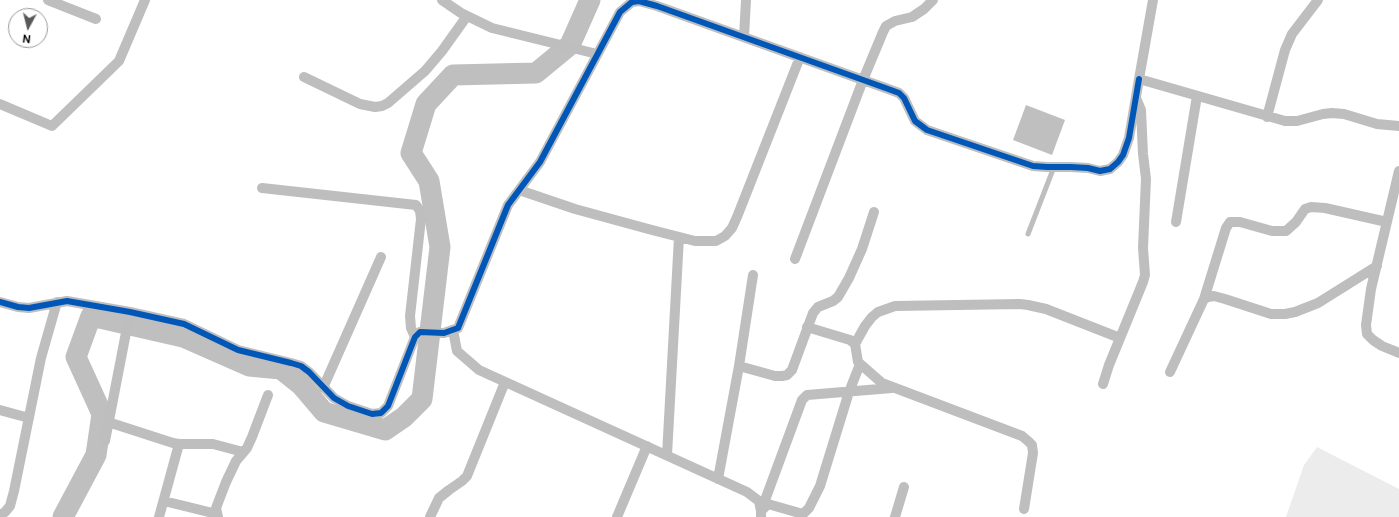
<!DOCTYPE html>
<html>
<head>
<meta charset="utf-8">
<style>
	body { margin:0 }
	#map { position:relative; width:1399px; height:517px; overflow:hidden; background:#fff; font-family:"DM Sans",sans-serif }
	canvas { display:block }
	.north { position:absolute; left:8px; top:8px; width:40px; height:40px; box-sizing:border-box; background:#fff; border:1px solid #999; border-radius:50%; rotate:187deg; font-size:11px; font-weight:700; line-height:16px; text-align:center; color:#000 }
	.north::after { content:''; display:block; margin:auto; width:14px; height:18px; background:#595959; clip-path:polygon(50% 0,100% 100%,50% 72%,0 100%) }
</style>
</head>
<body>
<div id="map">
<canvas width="1399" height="517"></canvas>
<div class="north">N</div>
</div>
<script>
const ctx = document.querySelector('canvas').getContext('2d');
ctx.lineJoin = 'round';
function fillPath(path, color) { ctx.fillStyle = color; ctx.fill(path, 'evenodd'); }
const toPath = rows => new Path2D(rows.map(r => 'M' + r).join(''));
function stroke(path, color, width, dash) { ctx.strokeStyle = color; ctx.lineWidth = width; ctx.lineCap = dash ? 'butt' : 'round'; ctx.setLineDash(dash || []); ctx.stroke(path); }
fillPath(toPath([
	[1317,447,1399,489,1399,517,1286,517,1304,465]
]), '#ececec');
fillPath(toPath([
	[1026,105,1065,120,1052,155,1013,140]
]), '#bfbfbf');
stroke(toPath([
	[63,517,96,455,102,414,76,357,91,316,183,337,249,366,281,369,301,385,324,412,385,430,404,417,422,399,440,247,429,181,411,153,426,104,453,75,536,73,570,45,590,0]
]), '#bfbfbf', 21);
stroke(toPath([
	[1028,234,1054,167]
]), '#bebebe', 5);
stroke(toPath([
	[48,0,96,19],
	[442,0,461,13,492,28,597,54],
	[1153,0,1139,79,1285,121,1297,121,1323,114,1332,113,1344,114,1377,124,1399,126],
	[744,37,746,0],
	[304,77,360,104,375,107,382,106,388,103,425,71,442,51,467,16],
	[0,104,52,126,119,61,145,0],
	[1267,117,1285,50,1292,34,1318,0],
	[1399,171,1371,289,1366,325,1367,334,1373,340,1382,346,1399,353],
	[262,188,416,205,420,211,421,219,410,316,411,328,415,337],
	[519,190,575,209,652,230,695,241,716,241,725,236,732,228,737,217,800,57],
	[1176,222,1197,96],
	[795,259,863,80,883,32,886,26,895,21,912,17,924,9,933,0],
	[1204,299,1226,228,1230,222,1240,222,1272,231,1286,231,1296,222,1305,209,1311,207,1325,208,1387,222],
	[0,302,18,307,29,308,67,301,130,312,184,324,238,350,291,363,301,366,309,372,334,398,348,406,372,414,381,413,388,406,415,337,420,332,444,333,458,328,508,205,540,162,620,12,632,2,639,1,657,6,891,90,899,93,904,98,915,121,927,130,1033,166,1047,167,1071,167,1088,168,1100,171,1110,169,1118,162,1123,155,1129,138,1139,79],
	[807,327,850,340,855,344,858,362,882,383,1022,436,1028,441,1032,445,1033,453,1024,509],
	[453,330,457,351,479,370,747,492,759,501,761,511,761,517],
	[855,344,865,326,872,317,878,312,895,306,1020,304,1028,305,1046,309,1120,338],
	[739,366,775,376,782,376,787,375,792,370,813,313,818,307,833,301,838,297,849,278,862,249,874,212],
	[1170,372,1204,299,1208,297,1214,296,1225,299,1271,314,1285,314,1295,312,1318,303,1377,266],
	[1103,384,1109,365,1143,282,1145,275,1143,248,1146,179,1143,154,1141,110,1136,98],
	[323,388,381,257],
	[0,410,29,418],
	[108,422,173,443,179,444,213,444,243,452],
	[105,441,130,312],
	[667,455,679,237],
	[718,479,739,366,753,275],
	[164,501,217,514],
	[761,511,802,400,807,395,892,388],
	[761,511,768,504,803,514,809,508,820,486,849,392,860,364],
	[0,515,5,512,10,506,14,491,41,358,57,302],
	[159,517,179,444],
	[218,517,216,508,226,482,236,461,247,448,252,437,268,395],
	[430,517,439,498,449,490,462,481,467,476,505,382],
	[617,517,647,446],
	[895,517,904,487]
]), '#bebebe', 10);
stroke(toPath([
	[0,302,18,307,29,308,67,301,130,312,184,324,238,350,291,363,301,366,309,372,334,398,348,406,372,414,381,413,388,406,415,337,420,332,444,333,458,328,508,205,540,162,620,12,632,2,639,1,657,6,891,90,899,93,904,98,915,121,927,130,1033,166,1047,167,1071,167,1088,168,1100,171,1110,169,1118,162,1123,155,1129,138,1139,79]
]), '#0057b8', 6);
</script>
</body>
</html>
